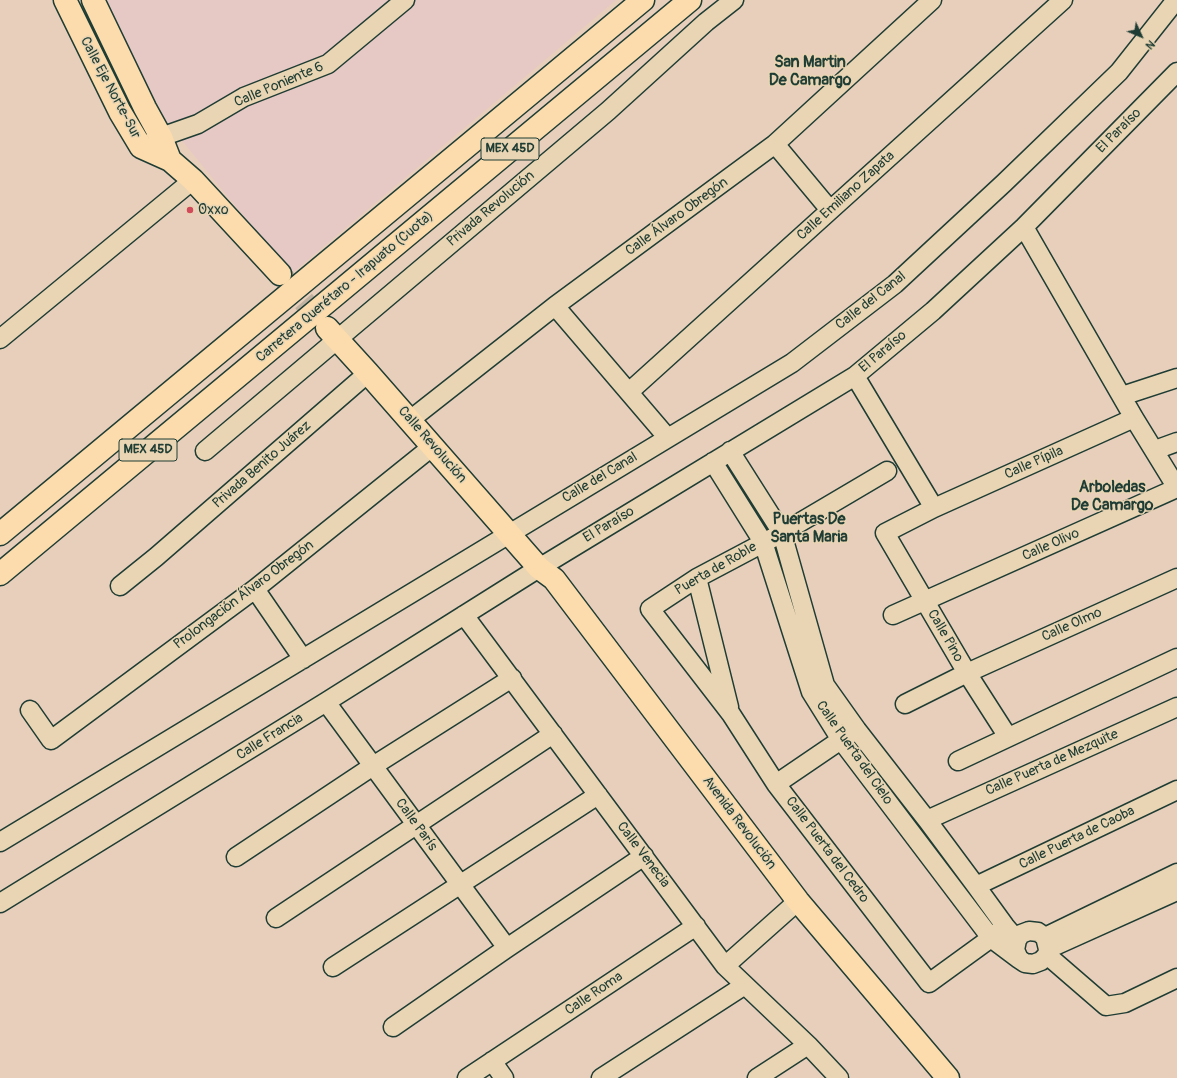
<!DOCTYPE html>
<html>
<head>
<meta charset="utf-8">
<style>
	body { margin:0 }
	#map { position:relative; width:1177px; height:1078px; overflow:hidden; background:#e8cfbb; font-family:Pangolin,sans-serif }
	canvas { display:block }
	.north { position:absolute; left:1121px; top:16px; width:40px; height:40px; -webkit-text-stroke:3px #e9d5b3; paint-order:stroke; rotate:134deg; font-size:11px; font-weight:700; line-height:16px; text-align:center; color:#1f3d34 }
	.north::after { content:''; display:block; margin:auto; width:14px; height:18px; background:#1f3d34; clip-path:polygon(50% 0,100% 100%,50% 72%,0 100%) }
</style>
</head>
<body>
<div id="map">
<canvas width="1177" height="1078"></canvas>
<div class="north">N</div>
</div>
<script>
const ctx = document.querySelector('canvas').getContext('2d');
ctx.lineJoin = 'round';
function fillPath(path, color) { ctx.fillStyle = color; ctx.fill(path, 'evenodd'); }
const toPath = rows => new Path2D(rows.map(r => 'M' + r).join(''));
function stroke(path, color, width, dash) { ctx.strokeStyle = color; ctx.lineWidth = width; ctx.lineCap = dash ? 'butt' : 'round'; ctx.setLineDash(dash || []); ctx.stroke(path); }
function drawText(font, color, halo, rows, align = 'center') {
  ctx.font = font + ' Pangolin,sans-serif'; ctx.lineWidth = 3; ctx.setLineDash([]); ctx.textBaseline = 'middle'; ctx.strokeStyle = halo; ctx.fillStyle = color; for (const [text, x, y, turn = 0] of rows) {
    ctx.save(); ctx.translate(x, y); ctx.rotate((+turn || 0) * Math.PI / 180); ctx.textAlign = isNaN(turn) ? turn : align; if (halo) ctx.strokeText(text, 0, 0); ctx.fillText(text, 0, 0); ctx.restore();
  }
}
fillPath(toPath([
	[104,0,616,0,291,274,166,121]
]), '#e6c8c4');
stroke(toPath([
	[282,276,326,327]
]), '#c0b2a0', 22, [22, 11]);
const minor = toPath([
	[150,143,161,137,198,124,244,97,328,64,405,0],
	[775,144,830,210],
	[1024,227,1134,418,1177,488],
	[555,306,667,437],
	[0,339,193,180],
	[855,376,934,508],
	[629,392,1063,0],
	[1122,396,1177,378],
	[410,420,555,306,775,144,932,0],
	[1155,450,1177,442],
	[205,451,608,111,706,22,734,0],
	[730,451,782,533,825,685,857,730,927,820,976,886,1005,926,1017,940],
	[713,462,763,542,811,692,841,740,991,938,1019,959],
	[887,471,782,533,697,578,650,609,731,714,776,784,929,983,991,938,1005,926],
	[697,578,729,707],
	[120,586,156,557,368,373],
	[255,589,303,659],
	[464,615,725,966,808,1045,839,1078],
	[893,615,1177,488],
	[326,702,507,948],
	[905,704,967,673,1177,578],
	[30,710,51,740,255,589,433,446],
	[1008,737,967,673,885,533,934,508,1134,418],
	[958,761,1177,658],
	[776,784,851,733],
	[927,820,1177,707],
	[0,842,792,363,895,284,1004,183,1119,72,1176,0],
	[236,857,373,766,512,678],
	[976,886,1177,790],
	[0,903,326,702,539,568,855,376,933,311,1024,227,1177,72],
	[276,918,553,734],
	[1029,931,1038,932,1045,937,1048,949,1047,955,1041,961,1033,964,1025,963,1019,959,1015,950,1017,940,1021,934,1029,931],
	[1045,937,1177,873],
	[1048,949,1177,891],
	[1047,955,1106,1006,1125,1003,1177,978],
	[725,966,798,901],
	[333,967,598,795],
	[393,1027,507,948,644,856],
	[492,1061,504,1078],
	[467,1078,696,926],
	[601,1078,745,985],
	[757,1078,808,1045]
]);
const major = toPath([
	[65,0,120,112,141,147,170,160,193,180,280,274],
	[93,0,145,108,161,137,170,160],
	[327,328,368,373,539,568,554,579,798,901,948,1078]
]);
const highway = toPath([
	[0,534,643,0],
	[0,574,690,0]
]);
stroke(minor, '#1f3d34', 21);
stroke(major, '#1f3d34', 25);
stroke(highway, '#1f3d34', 25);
stroke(minor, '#e9d5b3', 18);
stroke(major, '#fcdcac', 22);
stroke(highway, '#fcdcac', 22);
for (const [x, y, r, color] of [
	[190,210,4,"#d1495b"]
]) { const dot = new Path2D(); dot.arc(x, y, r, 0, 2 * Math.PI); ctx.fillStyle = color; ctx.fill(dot); stroke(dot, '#e9d5b3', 1.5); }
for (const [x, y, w] of [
	[510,149,58],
	[148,450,58]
]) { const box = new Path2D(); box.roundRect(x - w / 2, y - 11, w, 22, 3); ctx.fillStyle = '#e9d5b3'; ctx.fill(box); stroke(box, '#1f3d34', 1); }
drawText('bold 13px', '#1f3d34', null, [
	["MEX 45D",510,149],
	["MEX 45D",148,450]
]);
drawText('14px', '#1f3d34', '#e9d5b3', [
	["Calle Poniente 6",279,85,-23],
	["Calle Eje Norte-Sur",110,88,62],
	["El Paraíso",1119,131,-45],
	["Calle Emiliano Zapata",846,196,-42],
	["Privada Revolución",491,209,-40],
	["Calle Álvaro Obregón",677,217,-36],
	["Carretera Querétaro - Irapuato (Cuota)",345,287,-40],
	["Calle del Canal",871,301,-38],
	["El Paraíso",883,352,-40],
	["Calle Revolución",432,445,49],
	["Calle Pípila",1034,463,-24],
	["Privada Benito Juárez",262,465,-41],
	["Calle del Canal",600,478,-31],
	["El Paraíso",609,525,-31],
	["Calle Olivo",1051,545,-24],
	["Puerta de Roble",716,569,-30],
	["Prolongación Álvaro Obregón",244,595,-37],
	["Calle Olmo",1072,625,-24],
	["Calle Pino",945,636,60],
	["Calle Francia",270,737,-32],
	["Calle Puerta del Cielo",854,753,55],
	["Calle Puerta de Mezquite",1052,763,-24],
	["Avenida Revolución",739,823,53],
	["Calle París",416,825,54],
	["Calle Puerta de Caoba",1077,838,-26],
	["Calle Puerta del Cedro",827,850,53],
	["Calle Venecia",643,855,53],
	["Calle Roma",594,994,-34]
]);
drawText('14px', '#1f3d34', '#e9d5b3', [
	["Oxxo",198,210]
], 'left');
drawText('bold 16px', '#1f3d34', '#e9d5b3', [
	["San Martin",810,63],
	["De Camargo",810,81],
	["Arboledas",1112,488],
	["De Camargo",1112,506],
	["Puertas De",809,520],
	["Santa Maria",809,538]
]);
</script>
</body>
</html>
